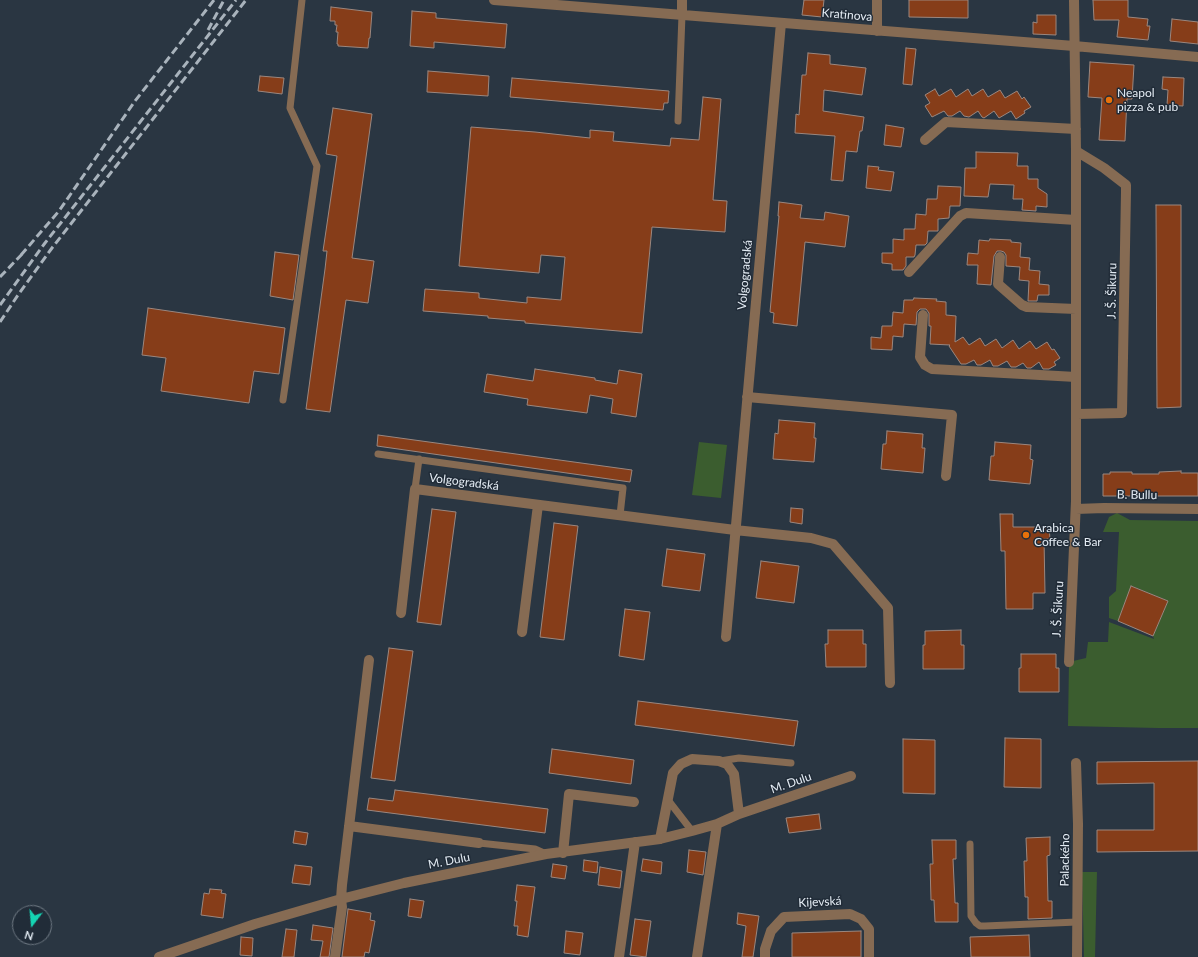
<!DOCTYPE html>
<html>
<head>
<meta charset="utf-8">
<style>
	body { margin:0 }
	#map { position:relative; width:1198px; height:957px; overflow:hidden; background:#2a3642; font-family:Lato,sans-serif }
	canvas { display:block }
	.north { position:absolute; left:12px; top:905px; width:40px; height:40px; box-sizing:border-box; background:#212c38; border:1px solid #6f7983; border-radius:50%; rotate:196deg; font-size:11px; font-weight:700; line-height:16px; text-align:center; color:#e4ecf4 }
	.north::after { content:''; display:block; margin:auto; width:14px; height:18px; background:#15d5b3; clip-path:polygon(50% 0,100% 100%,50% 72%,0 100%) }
</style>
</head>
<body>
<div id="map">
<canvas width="1198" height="957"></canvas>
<div class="north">N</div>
</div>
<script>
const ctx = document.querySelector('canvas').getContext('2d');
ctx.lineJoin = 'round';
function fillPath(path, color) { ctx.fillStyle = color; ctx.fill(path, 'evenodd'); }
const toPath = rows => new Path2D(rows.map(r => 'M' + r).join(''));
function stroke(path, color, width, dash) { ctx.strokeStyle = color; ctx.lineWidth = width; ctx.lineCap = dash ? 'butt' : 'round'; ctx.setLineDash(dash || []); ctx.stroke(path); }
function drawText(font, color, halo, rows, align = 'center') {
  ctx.font = font + ' Lato,sans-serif'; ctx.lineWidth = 3; ctx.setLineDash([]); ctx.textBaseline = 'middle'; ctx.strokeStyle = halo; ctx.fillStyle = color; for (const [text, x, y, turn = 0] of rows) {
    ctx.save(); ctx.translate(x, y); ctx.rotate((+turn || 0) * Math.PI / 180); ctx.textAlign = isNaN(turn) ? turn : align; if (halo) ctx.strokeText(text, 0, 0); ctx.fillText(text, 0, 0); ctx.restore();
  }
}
fillPath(toPath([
	[699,442,727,445,721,498,692,495],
	[1117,513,1130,520,1198,521,1198,728,1158,728,1068,726,1069,662,1086,658,1088,642,1108,642,1109,622,1154,639,1153,636,1168,601,1132,586,1118,621,1109,618,1109,597,1116,591,1119,532,1103,532,1109,517],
	[1082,872,1097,872,1095,957,1084,957]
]), '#3b5d2f');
const building = toPath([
	[804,0,824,0,822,17,802,15,804,0],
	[909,0,968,0,968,18,909,17,909,0],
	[1093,0,1128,0,1128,17,1148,19,1147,26,1150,26,1148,40,1117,37,1119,20,1094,20,1093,0],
	[331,7,372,12,370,38,369,38,368,48,338,46,338,44,337,44,338,32,336,32,337,25,335,25,335,21,330,21,331,7],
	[412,11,436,13,436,18,507,24,505,48,434,42,434,48,410,46,412,11],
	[1037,15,1056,15,1056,35,1033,34,1033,22,1037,23,1037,15],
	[1172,19,1198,22,1198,44,1170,41,1172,19],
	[906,48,916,49,912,85,903,84,906,48],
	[808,53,830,55,830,64,866,68,862,95,824,90,823,111,864,117,862,131,860,131,857,152,846,151,843,181,831,180,835,136,795,133,796,114,799,115,802,75,806,75,808,53],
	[1090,62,1134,65,1132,99,1127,99,1125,141,1099,140,1102,98,1088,97,1090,62],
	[428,71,489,76,488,96,427,92,428,71],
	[260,76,284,78,282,94,258,91,260,76],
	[1163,77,1184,78,1183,106,1167,105,1168,90,1162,89,1163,77],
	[512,78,669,91,668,103,664,103,663,110,510,97,512,78],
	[935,89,939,96,951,89,956,97,968,89,972,96,983,89,988,97,1000,90,1005,98,1017,91,1022,99,1024,97,1031,107,1024,111,1025,113,1016,119,1011,111,999,118,994,111,984,118,982,117,978,111,969,117,964,116,960,111,952,116,948,116,944,111,932,117,925,106,930,103,925,95,935,89],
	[703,97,721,99,713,200,727,201,725,232,652,227,642,333,525,323,525,321,488,318,488,316,423,311,425,289,479,293,479,298,527,303,527,297,561,300,565,257,541,255,539,273,459,266,471,127,535,132,590,138,590,130,614,132,613,141,670,146,671,138,699,140,703,97],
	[333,108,372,114,352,258,374,261,368,303,346,300,330,412,306,409,325,269,327,251,323,251,337,156,326,154,333,108],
	[886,125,904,128,901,147,884,145,886,125],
	[976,152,1018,153,1017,166,1028,166,1028,179,1038,179,1038,188,1047,194,1047,207,1036,206,1036,211,1022,210,1023,199,1013,199,1014,185,990,184,988,197,964,196,965,168,976,168,976,152],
	[868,166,879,167,878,170,894,172,891,191,866,188,868,166],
	[938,186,961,187,960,206,950,206,949,218,938,219,938,231,928,231,927,243,925,245,916,245,915,255,914,257,906,257,906,266,903,270,892,270,892,264,882,263,882,253,893,253,893,239,904,240,904,229,915,229,916,214,926,215,927,199,937,199,938,186],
	[779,202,802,205,800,218,824,220,825,212,849,216,845,247,805,242,797,326,773,323,774,313,770,312,779,216,778,216,779,202],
	[1156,205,1181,205,1181,407,1157,408,1156,205],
	[990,239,1011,240,1011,242,1021,243,1020,257,1030,258,1029,270,1040,271,1039,284,1049,285,1049,295,1038,295,1037,301,1028,301,1029,281,1019,280,1020,267,1006,266,1006,255,1004,252,1001,251,997,251,994,256,991,285,977,284,978,265,967,265,968,253,978,254,979,240,989,241,990,239],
	[275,252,299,255,293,300,270,296,275,252],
	[914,298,937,299,936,301,946,302,946,315,956,316,955,342,963,337,969,345,980,338,985,346,996,339,1002,348,1013,340,1019,349,1030,341,1036,349,1047,342,1052,350,1054,349,1060,358,1054,362,1056,365,1049,369,1043,369,1039,362,1031,368,1027,368,1023,363,1016,367,1011,367,1007,361,998,366,993,366,990,360,981,365,977,365,974,360,966,364,961,364,949,346,950,345,930,344,931,326,929,326,929,313,926,309,920,309,917,312,916,325,904,324,903,337,893,336,892,350,871,349,871,337,881,338,882,326,892,326,893,312,903,313,904,300,913,300,914,298],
	[148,308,285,328,279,374,254,371,249,403,161,391,166,358,142,355,148,308],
	[535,369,595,378,595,380,617,384,619,370,642,374,636,417,611,413,613,399,590,395,587,413,527,405,528,399,484,392,487,374,533,381,535,369],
	[779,420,815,423,814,438,816,438,814,462,773,459,775,433,778,434,779,420],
	[887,431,923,434,922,448,925,448,923,473,881,469,883,444,886,444,887,431],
	[378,435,632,470,630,482,377,446,378,435],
	[995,442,1031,445,1030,459,1033,460,1030,484,989,480,991,456,994,456,995,442],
	[1181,471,1181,473,1198,473,1198,496,1103,496,1103,474,1110,474,1110,472,1132,472,1132,474,1159,474,1159,472,1181,471],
	[791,508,803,509,802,524,790,522,791,508],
	[432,509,456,512,441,625,417,622,432,509],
	[1000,514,1013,514,1013,527,1049,527,1050,539,1044,539,1045,593,1033,593,1033,609,1006,609,1005,551,1001,551,1000,514],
	[554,523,578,526,564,640,540,637,554,523],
	[667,549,705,554,700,591,662,586,667,549],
	[761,561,799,566,794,603,756,598,761,561],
	[1131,586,1168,601,1153,636,1118,621,1131,586],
	[625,609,650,612,644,660,619,656,625,609],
	[828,630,863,630,863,644,866,644,866,667,826,667,825,644,828,644,828,630],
	[961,630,961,645,964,645,964,669,923,669,923,645,925,645,925,631,961,630],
	[389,648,413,651,395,781,371,778,389,648],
	[1021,654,1056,654,1056,668,1059,668,1059,692,1019,692,1019,668,1021,668,1021,654],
	[638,701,798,721,794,746,635,725,638,701],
	[1005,738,1041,739,1041,788,1004,787,1005,738],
	[903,739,935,740,935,794,903,793,903,739],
	[552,749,634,760,631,784,549,773,552,749],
	[1198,761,1198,851,1097,852,1097,830,1154,830,1154,783,1097,784,1097,762,1198,761],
	[395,790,548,809,545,833,367,810,369,798,393,801,395,790],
	[819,814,821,829,789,833,786,818,819,814],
	[295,831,308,833,306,845,293,843,295,831],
	[1050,837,1050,855,1047,856,1048,901,1052,901,1052,918,1028,919,1028,897,1025,897,1024,861,1027,861,1026,838,1050,837],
	[932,840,956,840,956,859,953,859,955,903,958,903,958,922,935,922,934,900,931,900,930,864,933,864,932,840],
	[689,850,706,852,703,875,687,872,689,850],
	[643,859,662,862,661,874,641,871,643,859],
	[584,860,598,862,597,873,583,871,584,860],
	[553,864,567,866,565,879,551,877,553,864],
	[295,865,312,867,310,885,292,883,295,865],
	[600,867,622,871,620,888,598,885,600,867],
	[517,885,535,887,528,937,517,935,518,926,514,926,517,901,515,901,517,885],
	[210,889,222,890,221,893,226,894,223,918,201,915,204,893,209,894,210,889],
	[410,899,424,901,421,918,408,916,410,899],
	[348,909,371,913,370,920,375,921,369,953,365,952,364,957,342,957,348,909],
	[738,913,759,916,753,957,742,957,746,926,737,924,738,913],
	[635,919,651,921,646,957,630,955,635,919],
	[313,925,333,928,329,957,320,957,323,941,311,940,313,925],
	[286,929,297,930,294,957,282,957,286,929],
	[566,931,583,933,580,955,564,953,566,931],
	[861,931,861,957,792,957,792,933,861,931],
	[1029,935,1030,957,971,957,970,937,1029,935],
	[241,937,253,938,252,956,240,955,241,937]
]);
fillPath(building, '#863d19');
stroke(building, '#9b877f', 1);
stroke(toPath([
	[678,121,682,15],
	[283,400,317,166,290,108,302,0],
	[378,454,623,488,620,515],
	[415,489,419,459],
	[720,761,739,758,791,763],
	[668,800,692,831],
	[479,843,535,849,546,854],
	[970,844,971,916,976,923,980,926,985,926,1077,922]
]), '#866b53', 7);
stroke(toPath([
	[494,0,1074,46,1198,57],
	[682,0,682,15],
	[877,0,877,31],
	[925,140,946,122,1076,129],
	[1076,151,1104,168,1126,185,1126,192,1122,413,1077,414],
	[1000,257,998,284,1022,305,1027,307,1076,309],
	[909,272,960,216,966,213,1076,220],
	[923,315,920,357,925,365,932,369,1076,377],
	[747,397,952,415,946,476],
	[1076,509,1104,508,1198,509],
	[401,613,415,489,735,530,811,538,833,544,888,608,890,683],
	[522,632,538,505],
	[726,637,781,23],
	[1069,662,1076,501,1076,151,1074,0],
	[1076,763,1078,824,1077,957],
	[349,826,479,843],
	[660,839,673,773,681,764,692,759,719,761,727,764,734,774,739,814],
	[563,853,569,794,634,802],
	[159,957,255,924,341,899,404,883,546,854,660,839,692,831,717,824,739,814,851,776],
	[335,957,342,907,341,899,342,885,369,660],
	[619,957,635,842],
	[697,957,717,824],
	[765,957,765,949,771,931,784,917,850,914,861,919,869,929,869,957]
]), '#866b53', 10);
stroke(toPath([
	[208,30,224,0],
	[21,255,59,211,135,101,214,0],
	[0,277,25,251],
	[0,305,45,243,236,0],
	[0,322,18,295,52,248,246,0]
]), '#a9b3bc', 3, [8, 4]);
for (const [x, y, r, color] of [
	[1109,100,4,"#e8710a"],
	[1026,535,4,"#e8710a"]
]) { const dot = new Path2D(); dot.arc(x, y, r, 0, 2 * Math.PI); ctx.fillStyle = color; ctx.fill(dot); stroke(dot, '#212c38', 1.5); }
drawText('12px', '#e4ecf4', '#212c38', [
	["Kratinova",847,15,5],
	["Volgogradská",745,275,-85],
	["J. Š. Šikuru",1112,291,-89],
	["Volgogradská",464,482,7],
	["B. Bullu",1137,495,1],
	["J. Š. Šikuru",1058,609,-87],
	["M. Dulu",791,783,-19],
	["Palackého",1065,860,-89],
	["M. Dulu",449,861,-11],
	["Kijevská",820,902,-3]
]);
drawText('12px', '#e4ecf4', '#212c38', [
	["Neapol",1117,93],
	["pizza & pub",1117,107],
	["Arabica",1034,528],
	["Coffee & Bar",1034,542]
], 'left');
</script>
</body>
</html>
